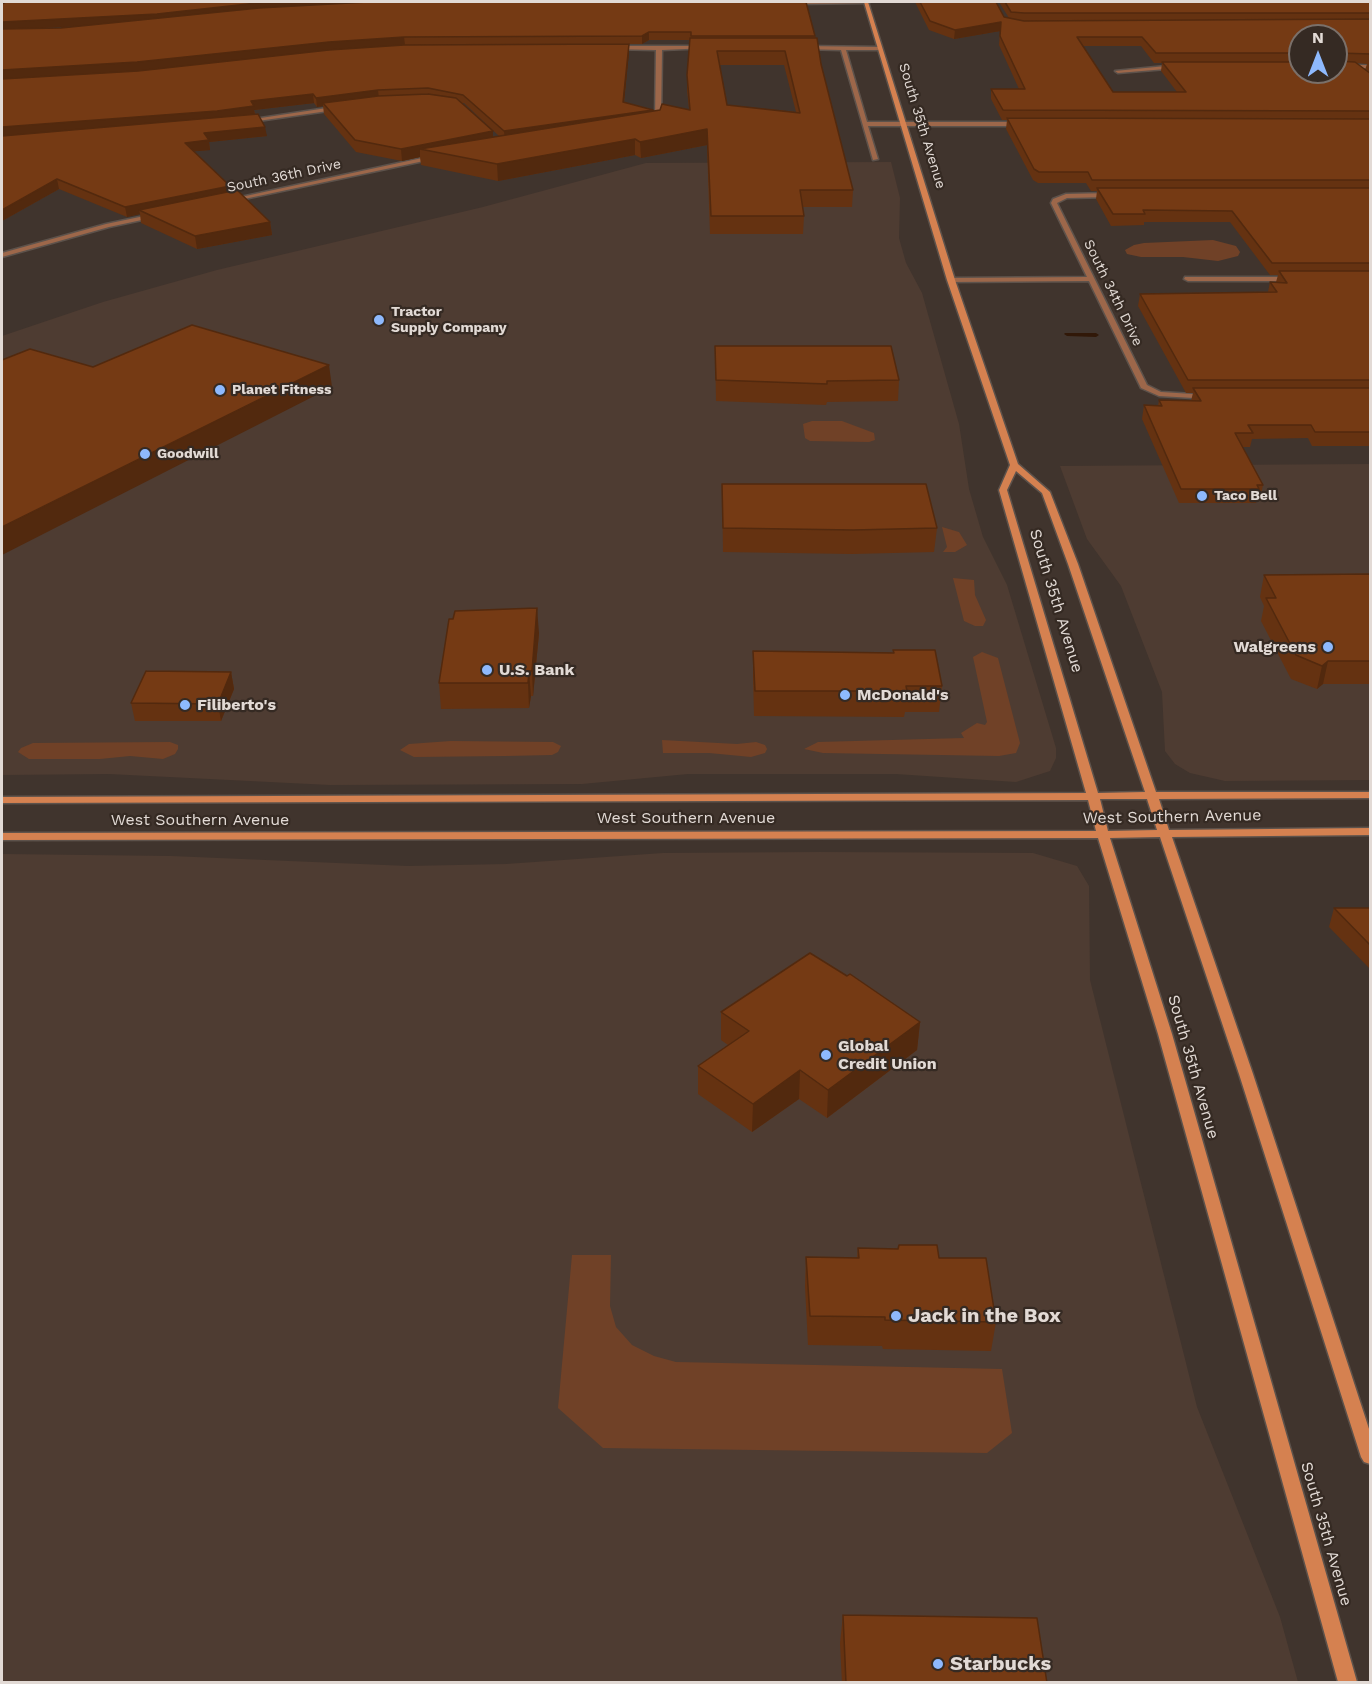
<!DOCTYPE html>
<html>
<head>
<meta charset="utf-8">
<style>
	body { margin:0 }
	#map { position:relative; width:1372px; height:1684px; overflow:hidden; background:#40342d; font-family:"Work Sans",sans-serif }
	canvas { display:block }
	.frame { position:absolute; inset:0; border:3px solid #e2dad5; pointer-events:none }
	.north { position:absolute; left:1288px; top:24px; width:60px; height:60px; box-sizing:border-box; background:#352a23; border:2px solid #7a706a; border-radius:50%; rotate:0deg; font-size:16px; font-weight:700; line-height:24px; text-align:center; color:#e2dad5 }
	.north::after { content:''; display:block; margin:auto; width:21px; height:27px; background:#8eb9fd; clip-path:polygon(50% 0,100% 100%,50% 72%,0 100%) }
</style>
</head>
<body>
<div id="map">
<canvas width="1372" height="1684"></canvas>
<div class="frame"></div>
<div class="north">N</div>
</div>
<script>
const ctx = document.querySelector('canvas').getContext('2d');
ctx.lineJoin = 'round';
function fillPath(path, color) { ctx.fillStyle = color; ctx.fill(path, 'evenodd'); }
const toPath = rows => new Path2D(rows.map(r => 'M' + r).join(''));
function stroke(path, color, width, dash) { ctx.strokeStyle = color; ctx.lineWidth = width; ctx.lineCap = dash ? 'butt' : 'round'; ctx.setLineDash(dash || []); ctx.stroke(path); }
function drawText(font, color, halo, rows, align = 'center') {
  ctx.font = font + ' "Work Sans",sans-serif'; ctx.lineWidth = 4.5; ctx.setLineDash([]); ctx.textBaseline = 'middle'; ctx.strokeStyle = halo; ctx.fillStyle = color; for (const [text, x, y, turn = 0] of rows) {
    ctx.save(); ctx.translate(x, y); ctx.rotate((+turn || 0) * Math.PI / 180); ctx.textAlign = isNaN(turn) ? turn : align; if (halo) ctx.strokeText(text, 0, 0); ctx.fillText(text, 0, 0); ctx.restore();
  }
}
fillPath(toPath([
	[891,162,900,198,899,238,906,263,922,293,959,424,969,489,983,537,1007,585,1056,748,1056,758,1050,771,1016,782,896,774,688,774,582,784,330,785,109,774,2,775,2,336,103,302,217,270,483,207,646,163],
	[1370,464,1370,780,1225,781,1190,773,1175,764,1165,751,1162,692,1121,586,1087,539,1060,466],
	[820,852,1033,853,1077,866,1089,886,1090,980,1197,1407,1280,1617,1298,1682,2,1682,2,854,171,856,408,866,506,864,663,853]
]), '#4e3c32');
fillPath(toPath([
	[1213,240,1236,246,1240,252,1238,256,1218,261,1183,257,1141,257,1127,254,1125,250,1134,245,1144,243],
	[812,421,842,421,874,433,875,440,869,442,810,441,805,438,803,424],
	[942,527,959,532,967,545,955,552,943,552,947,547],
	[953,578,974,580,975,595,986,620,983,626,975,626,964,621],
	[982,652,998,658,1020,743,1016,753,999,756,823,753,804,749,818,742,964,738,961,733,977,723,985,725,987,722,973,657],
	[662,740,737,744,756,742,765,745,767,749,765,753,751,757,709,753,663,753],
	[451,741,553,742,561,746,558,752,552,755,506,756,414,757,400,750,409,744],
	[170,742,178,745,178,749,175,754,163,759,130,756,100,759,29,759,18,752,21,748,33,743],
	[572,1255,611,1255,610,1306,616,1327,632,1345,654,1356,676,1362,1002,1369,1012,1433,987,1453,603,1448,558,1408]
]), '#704127');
fillPath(toPath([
	[1065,333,1096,333,1099,335,1096,337,1067,336,1064,334,1065,333]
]), '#311808');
const street = toPath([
	[788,2,867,2,869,3,790,4,788,2],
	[612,46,706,46,709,48,662,50,661,122,655,124,652,122,655,120,656,50,610,49,612,46],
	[804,46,880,47,878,50,846,50,867,122,1021,122,1024,124,1021,126,868,126,878,159,873,160,841,50,802,49,804,46],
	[1176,65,1178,68,1118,73,1115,71,1176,65],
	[1336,65,1370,65,1370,68,1336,69,1336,65],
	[340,106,342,109,244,123,241,121,340,106],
	[436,155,438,158,230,202,227,200,436,155],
	[1066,194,1111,193,1114,195,1111,197,1067,198,1057,203,1147,385,1161,392,1208,395,1211,395,1211,399,1159,396,1141,388,1089,281,948,282,948,278,951,278,1087,277,1051,203,1053,199,1066,194],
	[154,214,156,215,156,217,109,227,2,257,2,253,106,224,154,214],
	[1185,277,1291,277,1295,279,1291,281,1188,281,1184,279,1185,277]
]);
const secondary = toPath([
	[864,2,868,2,955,280,1018,464,1050,492,1078,564,1156,792,1370,792,1370,798,1159,799,1169,830,1370,828,1370,835,1172,837,1253,1074,1370,1432,1370,1464,1364,1462,1361,1457,1239,1074,1160,837,1110,838,1172,1034,1357,1682,1338,1682,1158,1034,1098,838,2,840,2,833,1096,831,1088,800,2,803,2,797,1086,793,999,490,1010,465,947,280,864,2],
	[1016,471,1042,493,1068,564,1145,792,1098,793,1007,490,1016,471],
	[1100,799,1147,799,1157,830,1108,831,1100,799]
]);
stroke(street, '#5d524b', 3);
stroke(secondary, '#5d524b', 3);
fillPath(street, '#9d674a');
fillPath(secondary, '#d58150');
fillPath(toPath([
	[2,2,815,36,821,64,853,190,852,207,802,207,804,216,803,234,710,234,707,145,641,158,635,155,498,181,421,165,420,157,402,161,356,152,324,114,323,106,317,107,314,103,254,110,255,114,267,136,209,142,210,150,194,151,231,191,270,222,272,235,197,249,141,223,140,214,127,217,59,189,2,221],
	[92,25,61,28,20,29],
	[649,40,690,40,687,75,687,90,689,109,653,111,624,103,629,52,629,44,642,44],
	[720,65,784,65,796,112,727,105],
	[462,103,464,103,499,136,493,137],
	[915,2,996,2,1004,17,1009,18,999,2,1371,2,1371,446,1312,446,1308,438,1252,439,1250,447,1242,447,1263,485,1260,499,1257,499,1256,503,1179,503,1142,419,1144,405,1158,406,1159,400,1191,401,1193,393,1186,393,1138,306,1140,294,1268,292,1270,282,1276,282,1278,275,1270,275,1230,222,1144,222,1144,225,1111,226,1096,199,1097,191,1091,191,1086,183,1038,183,1033,180,1006,129,1007,120,1002,120,991,99,991,89,1019,89,999,45,1000,31,954,39,929,30],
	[1300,36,1336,72,1300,72],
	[1083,46,1141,46,1154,63,1162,63,1161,71,1177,92,1113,92],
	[1357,63,1367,64,1365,70],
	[715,346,899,380,898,401,827,402,826,405,716,401],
	[722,484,937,528,934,552,852,554,723,552],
	[1371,574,1371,684,1323,684,1317,689,1291,679,1261,621,1264,606,1260,597,1264,575],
	[539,633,533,696,531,696,529,708,441,709,439,683],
	[893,650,942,686,939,712,905,712,904,717,754,716,753,676,753,651,893,653],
	[231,672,234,689,221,721,135,721,131,703],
	[1334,908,1371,908,1371,970,1329,927],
	[721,1012,920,1022,917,1050,827,1118,799,1099,752,1132,698,1094,698,1066,728,1045,721,1040],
	[858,1248,939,1258,996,1322,991,1351,883,1349,882,1346,808,1345,805,1286,806,1257,857,1258],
	[843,1615,1047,1683,842,1683,840,1643]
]), '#653211');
fillPath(toPath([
	[266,2,388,2,158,22,2,30,2,31,2,22],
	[1001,22,1000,31,954,39,955,30],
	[649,32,649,40,642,44,642,36],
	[404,37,405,45,139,71,2,80,2,70,329,42],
	[629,44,629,52,623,111,623,102],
	[378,90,379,99,323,103,323,106,317,107,316,98],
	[313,94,314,103,254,110,255,115,2,138,2,127],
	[653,110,653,119,505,141,504,131],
	[265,127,267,136,209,142,210,150,187,152,185,143,204,133],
	[707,129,707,145,641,158,640,142],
	[493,131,493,143,420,149,420,157,402,161,401,149],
	[635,139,635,155,498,181,497,164],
	[57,179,59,189,2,221,2,210],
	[230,186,232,196,139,210,140,214,127,217,125,207],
	[270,222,272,235,197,249,195,236],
	[329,365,332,387,2,555,2,527],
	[537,608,539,633,533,696,532,671],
	[1328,661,1323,684,1317,689,1322,666],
	[529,671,531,696,529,708,528,683],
	[231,672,234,689,221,721,218,704],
	[920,1022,917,1050,827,1118,828,1090],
	[800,1070,799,1099,752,1132,753,1104]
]), '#52290e');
const building = toPath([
	[6,2,266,2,157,14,2,22,2,4,6,2],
	[368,2,806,2,815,36,691,36,691,32,649,32,642,36,404,37,329,42,137,62,2,70,2,29,61,28,259,8,368,2],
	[920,2,996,2,1004,17,1024,21,1371,19,1371,54,1338,53,1336,55,1336,36,1300,36,1300,53,1156,53,1142,37,1077,37,1113,92,1186,92,1162,62,1300,62,1300,72,1336,72,1336,58,1336,61,1355,62,1371,74,1371,111,1003,110,991,89,1025,89,1000,36,1001,22,955,30,930,21,920,2],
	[1005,2,1371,2,1371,13,1024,13,1011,12,1005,2],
	[690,38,817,38,821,64,853,190,800,190,804,216,711,216,707,129,640,142,635,139,497,164,420,149,660,110,662,104,690,110,687,75,690,38],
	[717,51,785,51,800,113,727,105,717,51],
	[629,44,623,102,653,110,504,131,463,95,428,88,378,90,316,98,313,94,251,101,254,106,217,111,2,127,2,79,138,71,329,50,404,45,629,44],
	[428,94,456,98,493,131,401,149,355,140,323,103,378,96,428,94],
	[258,114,265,127,204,133,209,140,185,143,230,186,125,207,57,179,2,210,2,136,258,114],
	[1007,118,1371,119,1371,180,1092,180,1088,172,1039,172,1034,169,1007,118],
	[1097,188,1371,188,1371,263,1272,263,1232,211,1143,210,1145,214,1113,214,1097,188],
	[237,190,270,222,195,236,139,210,237,190],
	[1279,271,1371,271,1371,380,1188,380,1140,294,1277,292,1270,282,1287,283,1279,271],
	[192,325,329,365,2,527,2,360,30,349,93,367,192,325],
	[715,346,891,346,899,380,827,381,827,384,716,380,715,346],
	[1193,388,1371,388,1371,432,1315,432,1311,425,1248,425,1253,433,1235,433,1263,485,1257,485,1259,489,1181,489,1144,405,1162,406,1159,400,1201,401,1193,388],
	[722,484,926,484,937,528,853,530,723,528,722,484],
	[1371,574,1371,661,1328,661,1322,666,1296,655,1266,598,1276,598,1264,575,1371,574],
	[537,608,532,671,529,671,528,683,439,683,449,619,453,619,455,611,537,608],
	[893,650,935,650,942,686,906,686,907,691,755,691,753,651,894,653,893,650],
	[146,671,231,672,218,704,131,703,146,671],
	[1334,908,1371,908,1371,946,1334,908],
	[810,953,847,976,850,974,920,1022,828,1090,800,1070,753,1104,698,1066,749,1031,721,1012,810,953],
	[899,1245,937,1245,939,1258,986,1258,996,1322,885,1320,885,1317,810,1316,806,1257,859,1258,858,1248,898,1249,899,1245],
	[843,1615,1037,1618,1047,1683,846,1683,843,1615]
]);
fillPath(building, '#753a14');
stroke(building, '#52290e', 1.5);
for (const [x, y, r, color] of [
	[379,320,6,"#8eb9fd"],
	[220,390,6,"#8eb9fd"],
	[145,454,6,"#8eb9fd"],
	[1202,496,6,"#8eb9fd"],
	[1328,647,6,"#8eb9fd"],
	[487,670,6,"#8eb9fd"],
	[845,695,6,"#8eb9fd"],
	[185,705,6,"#8eb9fd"],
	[826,1055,6,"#8eb9fd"],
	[896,1316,6,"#8eb9fd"],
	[938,1664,6,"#8eb9fd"]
]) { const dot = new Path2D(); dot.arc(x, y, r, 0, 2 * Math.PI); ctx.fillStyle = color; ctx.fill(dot); stroke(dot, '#352a23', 2); }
drawText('14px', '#e2dad5', '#352a23', [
	["South 35th Avenue",922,126,73],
	["South 36th Drive",284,176,-12],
	["South 34th Drive",1113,293,64]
]);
drawText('bold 14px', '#e2dad5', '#352a23', [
	["Tractor",391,312],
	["Supply Company",391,328],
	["Planet Fitness",232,390],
	["Goodwill",157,454],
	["Taco Bell",1214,496]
], 'left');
drawText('16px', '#e2dad5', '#352a23', [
	["South 35th Avenue",1056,601,73],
	["West Southern Avenue",1172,817,-1],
	["West Southern Avenue",686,818],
	["West Southern Avenue",200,820],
	["South 35th Avenue",1193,1067,74],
	["South 35th Avenue",1326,1534,74]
]);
drawText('bold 16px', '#e2dad5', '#352a23', [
	["Walgreens",1316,647,"right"],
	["U.S. Bank",499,670],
	["McDonald's",857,695],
	["Filiberto's",197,705],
	["Global",838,1046],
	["Credit Union",838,1064]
], 'left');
drawText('bold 20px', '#e2dad5', '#352a23', [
	["Jack in the Box",908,1316],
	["Starbucks",950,1664]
], 'left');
</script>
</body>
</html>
